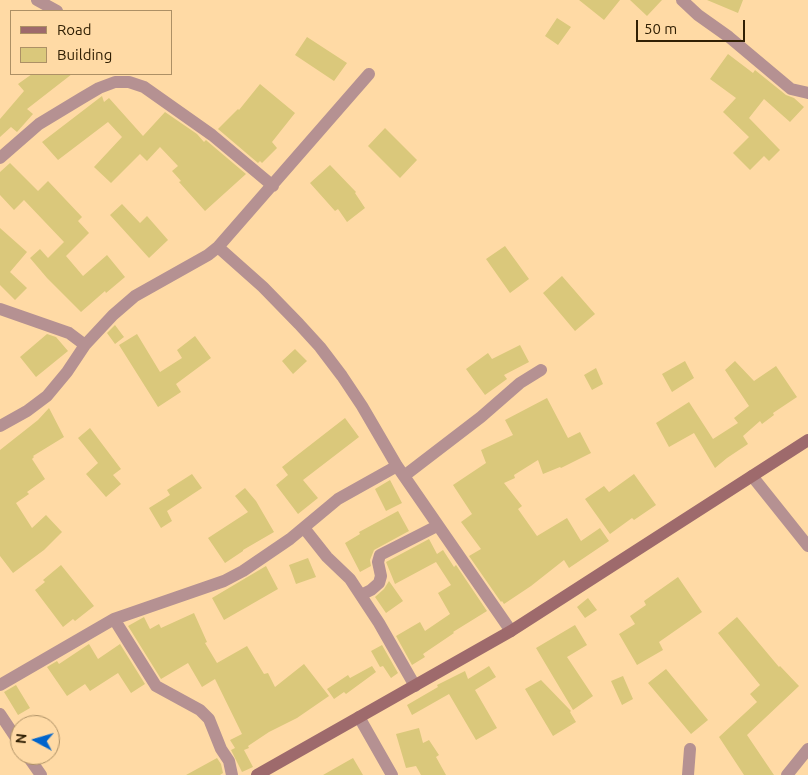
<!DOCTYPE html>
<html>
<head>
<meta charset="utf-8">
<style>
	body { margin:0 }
	#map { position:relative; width:808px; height:775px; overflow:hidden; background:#ffdaa5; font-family:Ubuntu,sans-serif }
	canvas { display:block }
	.legend { position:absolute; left:10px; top:10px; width:162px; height:65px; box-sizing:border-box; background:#ffdaa5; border:1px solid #ad9065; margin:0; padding:6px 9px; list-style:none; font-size:15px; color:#312004 }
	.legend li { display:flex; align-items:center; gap:10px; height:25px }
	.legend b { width:25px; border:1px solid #ad9065 }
	.north { position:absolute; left:10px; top:715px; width:50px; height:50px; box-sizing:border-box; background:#ffdaa5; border:1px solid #ad9065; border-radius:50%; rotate:276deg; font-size:14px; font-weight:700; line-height:20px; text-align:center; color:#312004 }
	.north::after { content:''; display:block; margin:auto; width:18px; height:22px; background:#0064cc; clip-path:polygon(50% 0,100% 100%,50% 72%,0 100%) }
	.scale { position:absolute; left:636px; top:20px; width:109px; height:22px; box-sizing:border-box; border:2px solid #312004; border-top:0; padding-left:6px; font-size:15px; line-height:18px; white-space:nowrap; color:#312004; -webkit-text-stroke:4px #ffdaa5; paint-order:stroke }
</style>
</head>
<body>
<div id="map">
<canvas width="808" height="775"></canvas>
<ul class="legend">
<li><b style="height:6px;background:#9e6a6c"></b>Road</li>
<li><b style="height:14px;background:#dac87b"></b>Building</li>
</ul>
<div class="north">N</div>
<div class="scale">50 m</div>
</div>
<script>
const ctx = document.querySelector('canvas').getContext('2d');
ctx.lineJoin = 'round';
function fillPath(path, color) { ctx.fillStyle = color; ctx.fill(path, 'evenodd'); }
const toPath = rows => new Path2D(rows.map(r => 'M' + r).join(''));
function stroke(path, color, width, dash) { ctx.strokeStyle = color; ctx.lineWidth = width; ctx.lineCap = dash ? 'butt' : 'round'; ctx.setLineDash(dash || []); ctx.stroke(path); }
fillPath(toPath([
	[579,0,620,0,604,20],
	[630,0,662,0,647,16],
	[707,0,743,0,738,13],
	[557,18,571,27,558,45,545,36],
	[307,37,347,63,334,81,295,55],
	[728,54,753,73,755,70,786,95,794,98,804,107,790,122,764,99,749,118,780,150,769,161,764,156,750,170,733,153,749,137,723,112,736,98,710,79],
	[32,74,72,74,27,109,33,114,17,132,11,127,0,137,0,119,24,91,18,84],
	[260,84,295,113,272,142,277,148,262,163,260,161,258,163,218,129,238,109,239,110],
	[102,96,104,102,109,98,143,136,165,112,197,134,204,142,206,140,207,141,246,174,205,211,179,182,181,181,172,171,178,166,160,147,147,161,140,154,111,183,94,167,122,137,108,122,58,160,42,142],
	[385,128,417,160,400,178,368,146],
	[10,163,38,191,48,181,82,217,78,221,89,233,66,256,83,276,107,255,125,277,106,293,105,291,81,312,47,278,30,258,40,249,48,258,64,242,24,200,14,210,0,195,0,172],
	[330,165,356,192,355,193,365,208,347,222,338,209,335,211,310,183],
	[122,204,140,223,147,216,168,240,149,258,110,215],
	[0,228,27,252,10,272,27,288,15,300,0,285],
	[505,246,529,279,510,293,486,259],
	[562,276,595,314,575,331,543,293],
	[115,325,124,337,115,344,107,333],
	[47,334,56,337,68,351,36,377,20,357],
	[137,334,160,372,182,358,177,350,195,336,211,358,176,384,181,392,158,407,119,345],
	[520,345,529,362,504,375,507,379,485,395,466,369,488,353,492,359],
	[295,349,307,361,293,374,282,361],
	[685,361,694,378,672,392,662,374],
	[735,361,754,381,776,366,797,397,773,413,774,415,762,424,760,421,743,436,748,444,727,458,715,468,694,433,669,447,656,423,689,402,713,439,738,423,734,418,749,406,725,370],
	[596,368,603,384,592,390,584,375],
	[547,398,568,438,580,432,591,453,561,468,560,467,543,474,538,460,514,475,515,478,504,483,522,506,518,509,537,536,567,518,581,541,600,528,609,541,569,568,564,560,531,586,504,604,502,601,501,602,469,556,481,549,461,522,472,514,453,485,486,463,481,450,513,435,505,420],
	[49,408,64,437,33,456,34,457,32,459,45,479,27,492,29,494,16,503,32,528,46,515,62,532,44,550,13,573,0,556,0,450,38,420],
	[345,418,359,437,303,480,318,498,298,514,276,485,288,475,282,467],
	[90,428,121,469,113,475,121,484,106,497,86,474,98,463,78,438],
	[192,474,202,488,167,511,172,521,161,528,149,508,170,495,167,490],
	[634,474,656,505,634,520,632,518,610,534,585,499,604,486,609,492],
	[390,480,402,503,386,511,375,489],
	[245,488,256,501,274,532,243,550,243,551,225,563,208,538,248,512,235,496],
	[398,511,409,531,374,550,370,560,371,566,360,572,345,543,360,534,359,532],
	[429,539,437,554,443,550,454,567,456,565,487,611,453,632,454,633,423,654,425,657,412,665,396,636,420,622,425,631,450,614,438,593,451,585,436,562,395,584,386,562],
	[308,558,316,577,296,584,289,565],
	[61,565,94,606,75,621,73,619,63,627,35,590,45,582,43,580],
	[266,566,278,589,224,620,212,598],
	[678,577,702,612,659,642,663,650,637,665,619,634,635,624,630,616,646,605,644,601],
	[389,581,403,601,386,613,375,597,384,589],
	[588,598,597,610,585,618,577,607],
	[194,613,207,642,205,643,217,663,247,646,264,674,268,673,275,687,304,664,329,696,297,718,269,732,248,746,249,748,244,750,253,767,242,772,231,750,235,748,230,740,242,734,215,679,202,687,188,663,161,679,128,626,144,617,150,629,159,624,161,628],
	[737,617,779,667,780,666,799,686,747,735,774,775,744,775,719,737,757,702,750,694,760,685,718,633],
	[575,625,587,645,567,657,593,696,573,710,536,648],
	[89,644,98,659,120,644,145,684,131,693,118,673,90,691,85,684,67,696,47,667,57,661,59,664],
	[382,645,398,673,391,678,383,666,380,667,371,651],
	[372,666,376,672,346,694,344,692,334,699,327,689,348,675,350,678],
	[489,666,496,677,475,690,497,728,476,740,449,694,412,715,407,705,438,687,437,685,465,671,468,679],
	[666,669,708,720,691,734,648,683],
	[623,676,633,699,622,705,611,681],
	[541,680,571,711,570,712,576,722,553,736,525,689],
	[16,685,30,708,18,715,4,692],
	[419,728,423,743,429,740,439,755,436,757,446,775,421,775,416,766,406,768,396,734],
	[217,758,221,764,223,773,220,775,186,775],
	[353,758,363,775,323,775]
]), '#dac87b');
stroke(toPath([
	[37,0,57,11],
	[682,0,698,15,729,37,791,89,808,93],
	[0,158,39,124,82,98,99,88,115,82,129,82,144,87,212,135,273,186],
	[218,247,263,287,299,324,320,347,342,376,362,406,397,466,511,631],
	[0,309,69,333,85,345],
	[0,426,27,411,47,396,67,372,85,345,113,315,135,296,208,255,218,247,369,74],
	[404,476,481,417,520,383,541,370],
	[752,476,808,546],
	[304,528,327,557,350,579,379,623,415,686],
	[361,595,371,590,379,583,381,576,378,562,380,555,437,526],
	[114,619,156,686,200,710,209,719,221,749,229,761,232,775],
	[0,685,114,619,224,581,243,571,290,539,338,499,397,466],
	[0,714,20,744],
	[359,717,392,775],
	[27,755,41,775],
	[688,775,690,749],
	[787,775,808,749]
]), '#b59192', 12);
stroke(toPath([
	[257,775,511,631,808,440]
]), '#9e6a6c', 12);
</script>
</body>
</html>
